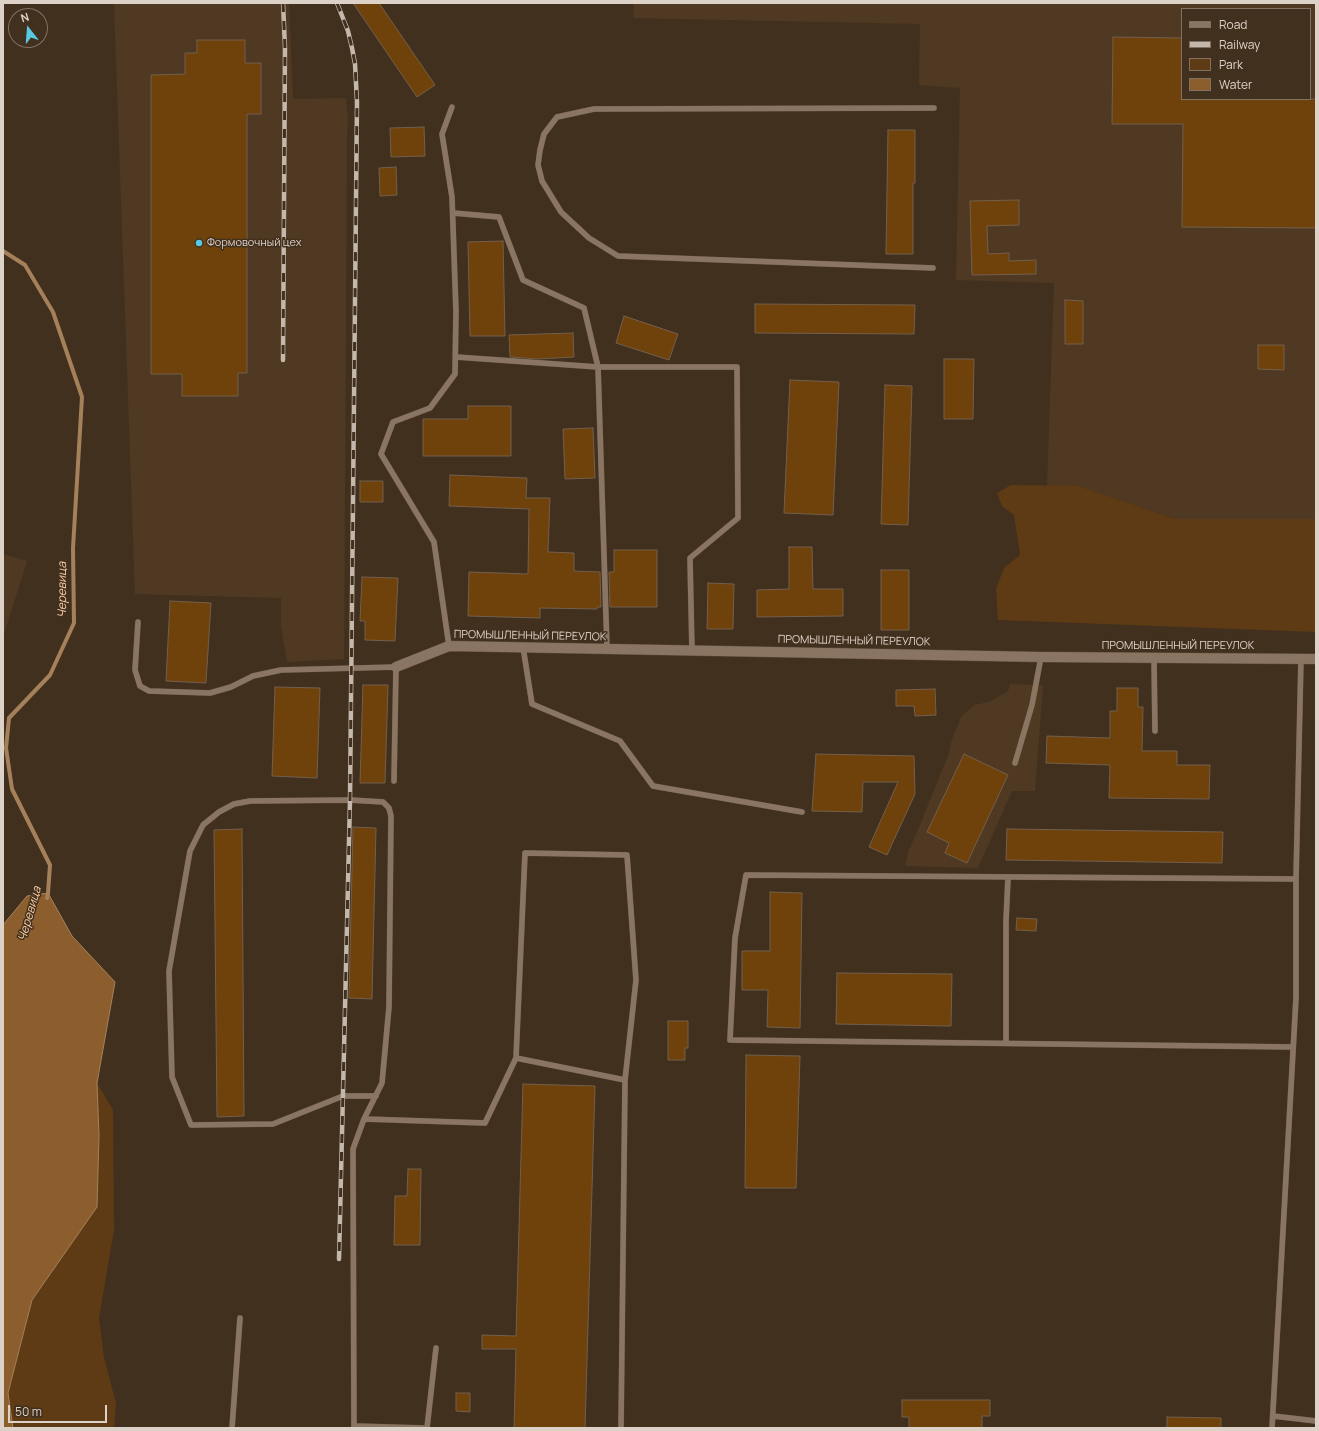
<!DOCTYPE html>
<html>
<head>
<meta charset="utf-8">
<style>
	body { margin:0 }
	#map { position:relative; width:1319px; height:1431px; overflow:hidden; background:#42301f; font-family:Manrope,sans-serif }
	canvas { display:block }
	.frame { position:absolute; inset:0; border:4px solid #ddd2c7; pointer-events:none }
	.legend { position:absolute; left:1181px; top:8px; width:130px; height:92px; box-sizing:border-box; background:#42301f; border:1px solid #807162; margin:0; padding:5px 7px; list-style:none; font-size:12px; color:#ddd2c7 }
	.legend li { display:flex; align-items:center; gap:8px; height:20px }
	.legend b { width:20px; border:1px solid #807162 }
	.north { position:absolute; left:8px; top:8px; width:40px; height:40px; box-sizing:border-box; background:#42301f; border:1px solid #807162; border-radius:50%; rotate:343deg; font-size:11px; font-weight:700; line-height:16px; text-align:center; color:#ddd2c7 }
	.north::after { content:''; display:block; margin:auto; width:14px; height:18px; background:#57c9e2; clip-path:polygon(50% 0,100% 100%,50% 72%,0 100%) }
	.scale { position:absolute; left:8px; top:1405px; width:99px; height:18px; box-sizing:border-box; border:2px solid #ddd2c7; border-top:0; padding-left:5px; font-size:12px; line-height:14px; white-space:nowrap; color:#ddd2c7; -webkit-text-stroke:3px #42301f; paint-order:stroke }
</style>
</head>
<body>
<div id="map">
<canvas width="1319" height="1431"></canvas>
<div class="frame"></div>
<ul class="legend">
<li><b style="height:5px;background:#8a7562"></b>Road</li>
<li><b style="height:5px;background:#c4b8ac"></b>Railway</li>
<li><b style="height:11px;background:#5e3b14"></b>Park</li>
<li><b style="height:11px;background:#8d5e2d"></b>Water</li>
</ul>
<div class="north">N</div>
<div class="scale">50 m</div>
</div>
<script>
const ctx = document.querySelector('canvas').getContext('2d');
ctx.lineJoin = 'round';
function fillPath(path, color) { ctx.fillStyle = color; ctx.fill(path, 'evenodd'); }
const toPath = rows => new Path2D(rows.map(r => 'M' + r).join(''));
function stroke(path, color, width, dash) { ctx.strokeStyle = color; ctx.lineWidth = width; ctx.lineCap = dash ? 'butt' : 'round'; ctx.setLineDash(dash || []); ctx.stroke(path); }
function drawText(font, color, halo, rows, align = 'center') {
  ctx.font = font + ' Manrope,sans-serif'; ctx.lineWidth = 3; ctx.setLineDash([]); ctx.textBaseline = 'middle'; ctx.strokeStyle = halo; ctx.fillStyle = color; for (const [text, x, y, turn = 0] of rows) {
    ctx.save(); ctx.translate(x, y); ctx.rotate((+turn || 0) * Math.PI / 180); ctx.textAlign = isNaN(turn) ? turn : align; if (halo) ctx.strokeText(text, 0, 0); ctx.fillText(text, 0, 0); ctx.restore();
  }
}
fillPath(toPath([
	[114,3,289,3,293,99,346,98,348,118,347,134,344,659,287,662,281,626,281,598,135,594],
	[634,3,1316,3,1316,519,1175,519,1079,486,1047,486,1054,283,956,280,960,88,919,85,920,24,633,18],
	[1182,9,1310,9,1310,99,1182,99],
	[3,554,27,561,3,637],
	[1010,684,1043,685,1035,791,1012,791,978,868,905,866,908,852,915,837,949,753,951,742,961,717,974,705,989,702,1008,691]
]), '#503922');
fillPath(toPath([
	[1011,485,1079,486,1175,519,1316,519,1316,632,998,620,996,589,1004,568,1020,555,1014,515,1002,506,997,493],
	[97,1083,113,1110,114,1230,99,1318,104,1358,116,1403,114,1428,13,1428,8,1393,32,1300,97,1207,99,1135]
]), '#5e3b14');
const water = toPath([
	[48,893,72,936,115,982,97,1083,99,1135,97,1207,32,1300,8,1393,13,1428,3,1428,3,925,27,896,48,893]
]);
fillPath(water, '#8d5e2d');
stroke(water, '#a5815b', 1);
stroke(toPath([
	[3,251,25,265,53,312,82,397,73,548,74,623,50,675,9,718,6,748,12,789,50,865,48,893,47,898]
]), '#a5815b', 4);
const building = toPath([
	[353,3,379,3,435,85,417,97,353,3],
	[1113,37,1182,38,1182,99,1316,99,1316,228,1182,227,1183,124,1112,124,1113,37],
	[197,40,245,40,245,63,261,63,261,114,247,114,247,373,238,373,238,396,182,396,182,374,151,374,151,75,185,74,185,53,197,53,197,40],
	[424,127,425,156,391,157,390,128,424,127],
	[888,130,915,130,915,183,913,183,913,254,886,254,888,130],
	[396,167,397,195,380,196,379,168,396,167],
	[1019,200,1019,225,987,226,988,254,1009,253,1009,261,1036,260,1036,274,972,275,970,201,1019,200],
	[503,241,505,336,470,336,468,242,503,241],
	[1065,300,1083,301,1083,344,1065,344,1065,300],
	[755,304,915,305,914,334,755,333,755,304],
	[624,316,678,334,669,360,616,343,624,316],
	[573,333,574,357,538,359,510,357,509,335,573,333],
	[1258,345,1284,345,1284,370,1258,369,1258,345],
	[944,359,974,359,973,419,944,419,944,359],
	[790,380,839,382,833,515,784,513,790,380],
	[885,385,912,386,908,525,881,524,885,385],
	[468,406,511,406,511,456,423,456,423,419,468,419,468,406],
	[593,428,595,478,565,479,563,429,593,428],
	[450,475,527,478,526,498,550,498,548,552,574,553,574,571,600,572,601,607,597,607,597,609,540,608,540,618,468,616,469,572,528,574,529,509,449,506,450,475],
	[360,481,383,481,383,502,360,502,360,481],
	[789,547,812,547,813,589,843,589,843,616,757,617,757,590,789,589,789,547],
	[614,550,657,550,657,607,610,607,609,572,614,572,614,550],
	[881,570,909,570,909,630,881,630,881,570],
	[362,577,398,578,395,641,365,640,365,621,360,621,362,577],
	[708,583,734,584,733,629,707,629,708,583],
	[170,601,211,603,206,683,166,681,170,601],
	[363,685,388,685,385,783,360,783,363,685],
	[275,687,320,688,317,778,272,776,275,687],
	[1117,688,1138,688,1138,707,1143,707,1142,751,1177,751,1177,765,1210,765,1209,799,1109,798,1110,765,1046,763,1047,736,1110,738,1110,711,1117,711,1117,688],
	[935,689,936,715,915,716,914,706,896,706,896,690,935,689],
	[816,754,914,756,915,794,887,855,869,847,898,782,863,782,862,812,812,811,816,754],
	[964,754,1008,775,967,863,945,853,949,843,927,832,964,754],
	[353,827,376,828,372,999,349,998,353,827],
	[242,829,244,1116,217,1117,214,830,242,829],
	[1007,829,1223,832,1222,863,1006,860,1007,829],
	[770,892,802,893,800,1028,767,1027,768,990,742,990,742,951,770,951,770,892],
	[1017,918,1037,919,1036,931,1016,930,1017,918],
	[837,973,952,974,951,1026,836,1024,837,973],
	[668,1021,688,1021,688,1048,685,1048,685,1060,668,1060,668,1021],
	[746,1055,800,1056,796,1188,745,1188,746,1055],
	[523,1084,595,1086,585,1428,514,1428,516,1349,482,1349,482,1335,516,1336,523,1084],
	[408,1169,421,1169,420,1245,394,1245,395,1196,407,1196,408,1169],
	[456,1393,470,1393,470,1412,456,1411,456,1393],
	[902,1400,990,1400,990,1416,982,1416,982,1428,909,1428,909,1417,902,1417,902,1400],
	[1167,1417,1221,1418,1221,1428,1167,1428,1167,1417]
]);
fillPath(building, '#6f420b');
stroke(building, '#735f4c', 1);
const lane = toPath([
	[453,213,499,217,523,280,584,308,598,367,607,649],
	[933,268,618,256,589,238,561,212,542,181,538,165,540,150,544,134,557,117,594,109,934,108],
	[456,357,598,367,737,367,738,518,690,558,692,651],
	[138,622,135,670,140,686,149,691,210,693,231,687,253,676,281,670,396,667,394,781],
	[449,646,434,542,381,454,393,422,430,408,455,374,456,312,452,197,442,134,452,107],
	[523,647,532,704,620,741,653,786,802,812],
	[1154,658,1155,731],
	[1015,763,1032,705,1041,657],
	[1006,1043,1006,921,1008,878],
	[1293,1047,730,1040,735,938,746,875,1296,879],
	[516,1058,525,853,627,855,636,980,625,1080],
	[364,1119,485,1123,516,1058,625,1080,621,1428],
	[1273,1416,1316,1421],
	[354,1426,423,1428],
	[232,1428,240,1318],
	[354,1428,353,1149,364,1119,382,1083,389,1007,391,816,389,808,383,802,350,800,250,801,234,804,219,812,203,825,190,851,169,971,172,1077,191,1125,273,1124,343,1096,376,1096],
	[427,1428,436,1348],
	[1272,1428,1296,998,1296,879,1301,659]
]);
const street = toPath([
	[396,667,449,646,1041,657,1316,659]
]);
stroke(lane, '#5b4c3d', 6);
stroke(street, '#5b4c3d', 11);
stroke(lane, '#8a7562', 5.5);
stroke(street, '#8a7562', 10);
const rail = toPath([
	[283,3,285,48,283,360],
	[337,3,348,31,352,48,355,64,357,102,350,800,339,1259]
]);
stroke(rail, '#c4b8ac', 4.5);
stroke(rail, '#42301f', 3, [9]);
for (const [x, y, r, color] of [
	[199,243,4,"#57c9e2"]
]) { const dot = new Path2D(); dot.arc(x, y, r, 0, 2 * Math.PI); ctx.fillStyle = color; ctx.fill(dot); stroke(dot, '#42301f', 1.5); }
drawText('11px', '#ddd2c7', '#42301f', [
	["Формовочный цех",207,243]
], 'left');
drawText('11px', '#ddd2c7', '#42301f', [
	["ПРОМЫШЛЕННЫЙ ПЕРЕУЛОК",530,636,1],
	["ПРОМЫШЛЕННЫЙ ПЕРЕУЛОК",854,641,1],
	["ПРОМЫШЛЕННЫЙ ПЕРЕУЛОК",1178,646]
]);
drawText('italic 12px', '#f6cca3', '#42301f', [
	["Черевица",63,590,-90],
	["Черевица",30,914,-74]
]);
</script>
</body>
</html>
